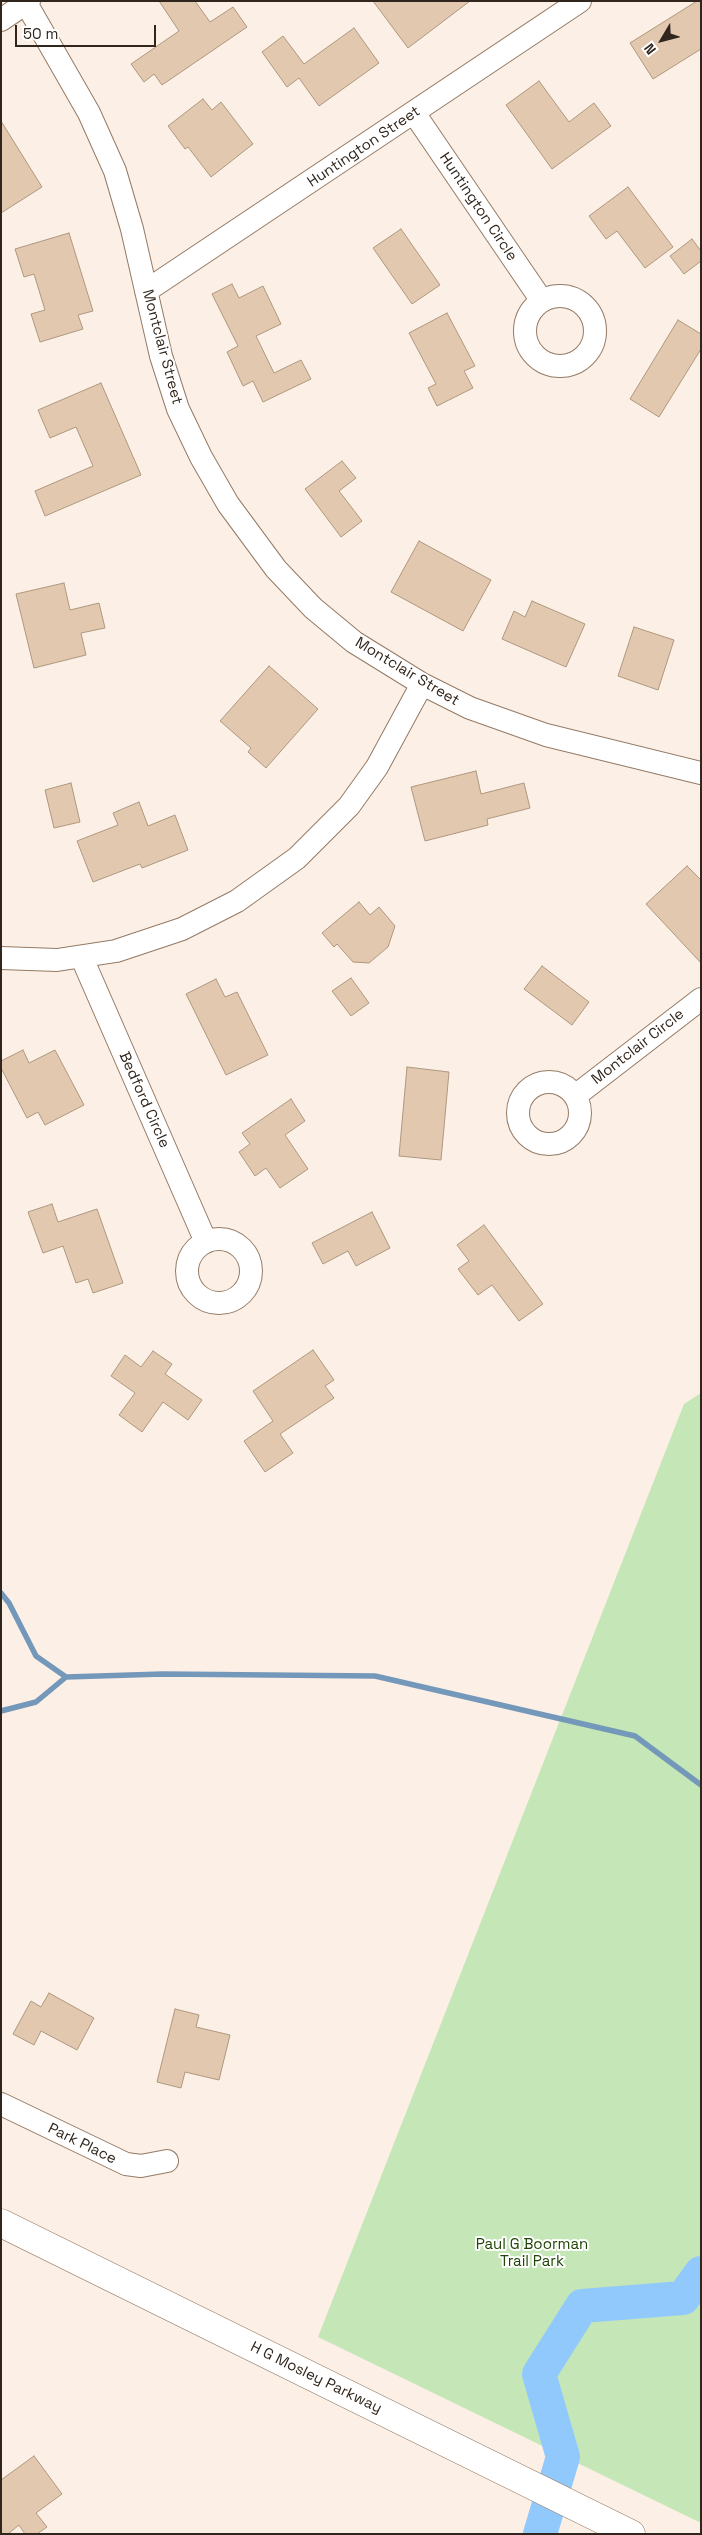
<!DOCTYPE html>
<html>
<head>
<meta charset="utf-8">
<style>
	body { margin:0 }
	#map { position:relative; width:702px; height:2535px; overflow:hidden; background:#fcf0e6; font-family:"Space Grotesk",sans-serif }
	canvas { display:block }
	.frame { position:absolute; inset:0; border:2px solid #31261d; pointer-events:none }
	.north { position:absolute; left:637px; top:15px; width:50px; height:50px; -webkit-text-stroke:4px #fff; paint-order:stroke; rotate:233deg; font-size:14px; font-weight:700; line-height:20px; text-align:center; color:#31261d }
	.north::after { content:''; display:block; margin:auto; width:18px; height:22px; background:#31261d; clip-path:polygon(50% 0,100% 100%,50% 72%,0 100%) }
	.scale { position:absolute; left:15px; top:25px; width:141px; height:22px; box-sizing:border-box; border:2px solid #31261d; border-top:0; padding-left:6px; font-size:15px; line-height:18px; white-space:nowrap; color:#31261d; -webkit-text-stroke:4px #fff; paint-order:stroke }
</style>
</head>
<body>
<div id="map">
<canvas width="702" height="2535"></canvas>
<div class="frame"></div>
<div class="north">N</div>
<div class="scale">50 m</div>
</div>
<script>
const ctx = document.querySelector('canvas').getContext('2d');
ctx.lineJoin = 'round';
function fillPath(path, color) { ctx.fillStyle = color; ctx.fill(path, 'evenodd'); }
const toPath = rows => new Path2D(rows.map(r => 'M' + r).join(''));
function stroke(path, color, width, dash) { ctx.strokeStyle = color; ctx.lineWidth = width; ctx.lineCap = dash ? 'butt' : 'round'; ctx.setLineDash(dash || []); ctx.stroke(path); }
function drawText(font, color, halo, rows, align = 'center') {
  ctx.font = font + ' "Space Grotesk",sans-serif'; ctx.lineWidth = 4; ctx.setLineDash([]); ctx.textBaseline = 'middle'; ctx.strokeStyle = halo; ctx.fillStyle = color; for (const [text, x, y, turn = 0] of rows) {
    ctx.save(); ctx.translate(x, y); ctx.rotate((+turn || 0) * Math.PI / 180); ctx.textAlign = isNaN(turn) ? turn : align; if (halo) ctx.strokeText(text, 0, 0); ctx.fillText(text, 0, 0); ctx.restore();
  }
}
fillPath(toPath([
	[701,1393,701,2523,318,2337,684,1404]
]), '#c5e6b6');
stroke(toPath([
	[1,1593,9,1603,36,1656,66,1677],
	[1,1711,36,1702,66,1677,163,1674,375,1676,635,1736,701,1785]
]), '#7498b9', 5.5);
stroke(toPath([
	[540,2534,563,2457,539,2374,582,2306,683,2298,701,2273]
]), '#91c9fc', 34);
const building = toPath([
	[159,1,195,1,210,22,233,7,247,27,162,85,154,74,144,82,131,64,179,31,159,1],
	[373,1,470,1,408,48,373,1],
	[697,1,701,1,701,49,653,79,630,43,697,1],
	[354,28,379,63,319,106,299,78,287,87,262,52,283,36,304,64,354,28],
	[539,81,569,122,594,103,611,126,552,169,506,105,539,81],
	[203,99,212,110,221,102,253,144,211,177,188,147,185,149,168,126,203,99],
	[1,121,42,187,1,213,1,121],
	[628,187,673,247,645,268,617,231,606,239,589,216,628,187],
	[401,229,440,285,412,304,373,248,401,229],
	[69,233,93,311,78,315,83,329,40,342,31,314,45,310,34,274,24,277,15,249,69,233],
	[692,239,701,251,701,261,684,274,670,256,692,239],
	[232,284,239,298,263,286,281,324,256,336,274,373,301,360,311,379,263,402,253,381,243,386,227,352,238,346,212,294,232,284],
	[447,313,475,366,464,371,473,388,437,406,428,388,436,384,409,333,447,313],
	[678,320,701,334,701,349,659,417,630,399,678,320],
	[101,383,141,475,45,516,35,491,93,466,76,427,50,438,38,410,101,383],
	[342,461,356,478,339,491,362,521,341,537,305,489,342,461],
	[419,541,491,580,463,631,391,592,419,541],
	[64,583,70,610,99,603,105,628,81,633,86,655,34,668,16,594,64,583],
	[532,601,585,624,566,667,502,639,514,611,525,617,532,601],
	[634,627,674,640,658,690,618,676,634,627],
	[269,666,318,709,266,768,248,752,251,748,220,721,269,666],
	[476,771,481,794,524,783,530,808,487,819,488,825,425,841,411,787,476,771],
	[71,783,80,822,54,828,45,790,71,783],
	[139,802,148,826,175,815,188,850,142,868,140,864,93,882,77,841,118,825,113,813,139,802],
	[687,866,701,880,701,963,646,904,687,866],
	[359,902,370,915,379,907,395,926,388,947,369,963,353,962,337,944,334,947,322,933,359,902],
	[542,966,589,1002,572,1025,524,989,542,966],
	[351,978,369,1003,351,1016,332,991,351,978],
	[216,979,225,997,237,992,268,1055,226,1075,186,994,216,979],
	[23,1050,29,1063,55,1050,84,1105,45,1125,38,1112,27,1118,1,1068,1,1061,23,1050],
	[407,1067,449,1072,441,1160,399,1156,407,1067],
	[291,1099,305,1121,285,1135,308,1169,280,1188,266,1168,255,1176,239,1152,250,1144,242,1133,291,1099],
	[52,1204,58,1222,97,1209,123,1283,93,1293,88,1279,76,1283,63,1246,43,1253,28,1212,52,1204],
	[372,1212,390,1248,356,1266,348,1251,323,1264,312,1243,372,1212],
	[484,1225,543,1304,519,1321,492,1285,478,1295,458,1269,469,1261,457,1245,484,1225],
	[313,1350,334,1380,325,1386,334,1398,280,1434,293,1453,265,1472,244,1441,273,1421,253,1391,313,1350],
	[153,1351,172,1364,165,1374,202,1400,188,1420,163,1402,142,1432,119,1415,135,1393,111,1376,125,1355,141,1367,153,1351],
	[49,1993,94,2018,77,2050,41,2031,34,2045,13,2034,31,2001,41,2007,49,1993],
	[175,2009,199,2015,196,2027,230,2035,219,2080,185,2072,181,2088,157,2082,175,2009],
	[34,2456,62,2494,36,2513,47,2527,37,2534,25,2534,19,2525,8,2534,1,2534,1,2480,34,2456]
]);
fillPath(building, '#e1c8ae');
stroke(building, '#ae977e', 1);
const street = toPath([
	[26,3,89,113,115,171,132,229,161,356,178,409,201,457,228,504,276,569,313,608,354,642,422,684,470,708,546,735,701,773],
	[1,20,29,1],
	[414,113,542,301],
	[146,291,580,1],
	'525 331a35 35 0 1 1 70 0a35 35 0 1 1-70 0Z',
	[1,958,57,960,116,951,182,929,237,901,297,858,349,806,377,767,422,684],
	[82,958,206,1242],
	'518 1113a31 31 0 1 1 62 0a31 31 0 1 1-62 0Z',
	[575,1096,701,999],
	'187 1271a32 32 0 1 1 64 0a32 32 0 1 1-64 0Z',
	[1,2104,126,2164,141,2166,167,2161]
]);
const secondary = toPath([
	[1,2223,631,2534]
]);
stroke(street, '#947a64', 24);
stroke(secondary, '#947a64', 29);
stroke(street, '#fff', 22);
stroke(secondary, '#fff', 28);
drawText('15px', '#31261d', '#fff', [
	["Huntington Street",364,147,-34],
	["Huntington Circle",478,207,56],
	["Montclair Street",162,347,75],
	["Montclair Street",407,672,31],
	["Montclair Circle",638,1047,-38],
	["Bedford Circle",144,1100,66],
	["Park Place",82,2144,26],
	["H G Mosley Parkway",316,2378,26]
]);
drawText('15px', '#1f4405', '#fff', [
	["Paul G Boorman",532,2245],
	["Trail Park",532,2262]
]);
</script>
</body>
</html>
